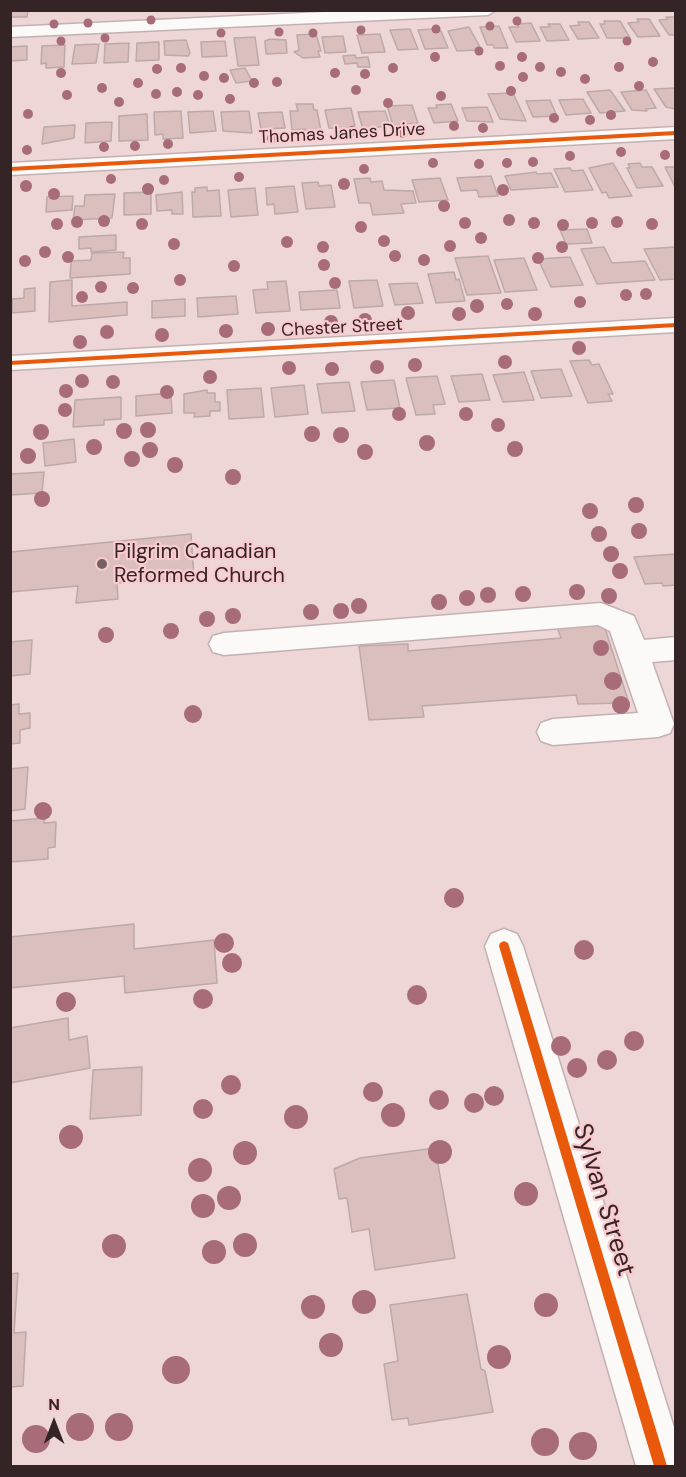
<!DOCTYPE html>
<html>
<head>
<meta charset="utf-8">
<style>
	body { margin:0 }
	#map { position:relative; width:686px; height:1477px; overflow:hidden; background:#eed6d7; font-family:"DM Sans",sans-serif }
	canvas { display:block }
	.frame { position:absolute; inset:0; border:12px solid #352426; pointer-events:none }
	.north { position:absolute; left:24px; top:1393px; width:60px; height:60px; -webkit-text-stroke:4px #f9cbcf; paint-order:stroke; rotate:0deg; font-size:16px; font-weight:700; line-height:24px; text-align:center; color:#352426 }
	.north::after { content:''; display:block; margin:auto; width:21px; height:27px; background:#352426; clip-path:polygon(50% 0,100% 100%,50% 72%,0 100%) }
</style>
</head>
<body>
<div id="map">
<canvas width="686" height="1477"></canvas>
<div class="frame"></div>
<div class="north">N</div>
</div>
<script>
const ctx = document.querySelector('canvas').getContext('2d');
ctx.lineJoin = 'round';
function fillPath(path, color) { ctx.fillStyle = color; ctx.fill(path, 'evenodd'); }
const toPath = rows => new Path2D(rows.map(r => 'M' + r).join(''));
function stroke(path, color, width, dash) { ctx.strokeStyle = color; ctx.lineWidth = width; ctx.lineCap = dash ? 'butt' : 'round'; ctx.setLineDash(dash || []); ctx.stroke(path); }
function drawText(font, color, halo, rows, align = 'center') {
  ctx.font = font + ' "DM Sans",sans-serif'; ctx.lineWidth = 4.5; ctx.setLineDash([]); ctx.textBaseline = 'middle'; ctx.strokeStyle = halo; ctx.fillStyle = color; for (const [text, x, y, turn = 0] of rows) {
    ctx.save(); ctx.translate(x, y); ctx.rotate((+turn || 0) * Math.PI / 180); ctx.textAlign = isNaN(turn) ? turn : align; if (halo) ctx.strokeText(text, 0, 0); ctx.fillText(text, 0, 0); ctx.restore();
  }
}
const building = toPath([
	[10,10,28,10,27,17,10,17,10,10],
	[666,17,676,17,676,35,669,35,659,20,668,19,666,17],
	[637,19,649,19,660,36,638,37,628,23,639,22,637,19],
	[604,21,620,21,630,38,607,38,600,24,605,24,604,21],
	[578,22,589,22,599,38,578,39,570,26,580,25,578,22],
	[531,23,540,41,516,42,509,27,519,27,517,24,531,23],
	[548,24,560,24,569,40,547,41,540,27,550,27,548,24],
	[499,26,508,48,494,48,493,45,487,45,480,27,499,26],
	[469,27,480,47,478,48,479,50,457,51,448,31,469,27],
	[410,29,418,49,398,50,390,30,410,29],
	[432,29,433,31,441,31,448,48,425,49,418,30,432,29],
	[316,34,321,51,318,51,320,57,303,58,294,52,299,50,297,35,316,34],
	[380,34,385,52,362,53,357,35,380,34],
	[343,36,346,52,325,53,322,37,343,36],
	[255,37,259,65,238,66,234,38,255,37],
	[270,39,286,40,287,53,266,54,265,41,270,39],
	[186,40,190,53,188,56,165,55,164,41,186,40],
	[225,41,227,56,202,57,201,42,225,41],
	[159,42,159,60,136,61,137,43,159,42],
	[129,43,128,62,104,63,105,44,129,43],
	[99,44,96,63,72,64,75,45,99,44],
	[65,45,64,67,46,68,46,63,41,64,42,46,65,45],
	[27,46,27,60,10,61,10,47,27,46],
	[355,55,356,58,368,57,370,67,358,67,357,63,345,64,343,56,355,55],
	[245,68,252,81,236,83,230,70,245,68],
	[676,88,676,109,666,107,654,89,676,88],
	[610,90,625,111,600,113,587,92,610,90],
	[646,90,656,108,646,109,647,111,632,110,621,92,646,90],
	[513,93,526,121,500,119,488,94,513,93],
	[583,99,591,113,566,115,559,100,583,99],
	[550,100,557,116,533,117,526,101,550,100],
	[296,104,313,104,314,110,317,110,321,131,306,132,305,129,292,130,290,111,298,111,296,104],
	[451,104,458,121,434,123,428,108,437,108,436,105,451,104],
	[412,105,418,123,393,125,387,106,412,105],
	[487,107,493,122,467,121,462,108,487,107],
	[351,108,355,126,353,126,354,130,329,128,325,110,351,108],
	[181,111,183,138,163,139,163,134,155,135,154,112,181,111],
	[213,111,216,131,190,133,188,112,213,111],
	[249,111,252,133,223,131,221,112,249,111],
	[385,111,390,125,363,130,358,112,385,111],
	[282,112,285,128,261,129,258,113,282,112],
	[147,114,148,140,119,141,119,116,147,114],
	[112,122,111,141,85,143,86,123,112,122],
	[75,125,74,138,42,144,44,127,75,125],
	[613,163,632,196,609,198,606,192,602,193,589,168,613,163],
	[640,163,642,167,652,167,663,186,637,188,627,168,630,168,628,164,640,163],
	[665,167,676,167,676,189,665,167],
	[570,168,572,171,583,170,593,190,565,192,554,169,570,168],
	[536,172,537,174,551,173,558,187,511,190,505,176,536,172],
	[491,176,498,196,479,197,477,190,461,191,457,178,491,176],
	[370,178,371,182,382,181,384,190,413,191,416,203,401,204,404,213,373,215,370,203,359,203,354,179,370,178],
	[440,178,448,200,419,202,412,180,440,178],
	[318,182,319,186,331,185,335,207,306,209,302,183,318,182],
	[294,186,298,212,275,214,274,204,267,205,266,188,294,186],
	[207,187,207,191,219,190,221,216,193,217,192,192,195,192,195,188,207,187],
	[255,188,258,215,231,217,228,190,255,188],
	[151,192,151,214,124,215,124,193,151,192],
	[182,192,183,214,172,214,172,210,157,211,156,195,182,192],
	[115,194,112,218,73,220,75,206,84,206,85,195,115,194],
	[73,196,72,210,46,212,47,197,73,196],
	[587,229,592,243,566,244,560,230,587,229],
	[116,235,116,250,91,252,91,248,79,249,79,237,116,235],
	[604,247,612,263,645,261,655,280,597,284,581,249,604,247],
	[675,247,676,279,660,280,644,249,675,247],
	[124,252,123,258,130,258,130,274,70,278,71,261,91,260,92,253,124,252],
	[488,256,501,293,467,295,455,258,488,256],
	[570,257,583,285,551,287,538,259,570,257],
	[524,258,537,290,505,292,494,260,524,258],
	[454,272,456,280,459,279,465,301,436,303,428,274,454,272],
	[72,280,72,306,127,302,127,315,49,322,50,282,72,280],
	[377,280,383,306,354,308,349,281,377,280],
	[286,281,290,311,256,313,253,290,268,289,267,282,286,281],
	[417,283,423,303,395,305,389,284,417,283],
	[35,288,35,311,12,313,12,299,24,298,24,289,35,288],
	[337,290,340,308,301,310,299,292,337,290],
	[236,296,238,314,198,317,197,298,236,296],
	[185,299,185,316,152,318,152,301,185,299],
	[589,360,592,365,599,364,613,394,608,394,612,401,588,403,570,361,589,360],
	[561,369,572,396,541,398,531,371,561,369],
	[524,372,534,400,503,402,493,375,524,372],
	[482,374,490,400,459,402,451,376,482,374],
	[437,376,445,404,433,405,435,414,416,415,406,378,437,376],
	[394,380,400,408,367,410,361,382,394,380],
	[349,382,355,411,322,413,317,384,349,382],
	[304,385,308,414,275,417,271,388,304,385],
	[261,388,264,417,229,419,227,390,261,388],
	[207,390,207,393,215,393,215,402,220,402,220,411,210,411,210,416,194,417,195,413,184,413,184,394,207,390],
	[171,393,172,413,136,416,136,396,171,393],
	[121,397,121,419,104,420,104,425,73,427,75,400,121,397],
	[74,439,76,462,45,466,43,443,74,439],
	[44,472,42,493,10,495,11,474,44,472],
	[191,534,194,577,117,583,118,599,76,603,78,586,10,592,10,552,191,534],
	[676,554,676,585,663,586,662,583,645,584,634,557,676,554],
	[604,625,629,703,578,704,576,695,422,706,424,717,369,720,359,646,408,644,408,651,561,638,557,627,604,625],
	[32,640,30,674,10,676,10,642,32,640],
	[19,704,19,714,30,713,30,728,20,730,20,743,10,744,10,705,19,704],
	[28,767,25,809,10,811,10,769,28,767],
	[45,818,44,823,56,822,55,847,48,848,48,859,10,862,10,821,45,818],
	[134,924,134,949,214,940,217,983,125,993,124,976,10,988,10,937,134,924],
	[68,1018,69,1040,87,1036,90,1068,10,1083,10,1028,68,1018],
	[142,1067,141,1115,90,1119,93,1070,142,1067],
	[435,1148,455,1258,375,1270,369,1229,352,1232,347,1198,339,1199,334,1169,360,1158,435,1148],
	[18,1273,14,1333,26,1332,23,1386,10,1387,10,1274,18,1273],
	[467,1294,481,1369,485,1371,493,1412,409,1425,408,1418,392,1420,384,1364,398,1361,390,1305,467,1294]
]);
fillPath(building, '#dabfbd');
stroke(building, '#bca9a8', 1.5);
const minor = toPath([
	[366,10,496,10,488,15,10,37,10,27,366,10],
	[676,127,676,139,10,175,10,163,676,127],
	[676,318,676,332,10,370,10,356,676,318],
	[601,603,634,616,644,640,676,637,676,660,652,662,674,724,670,733,658,737,553,745,541,741,537,732,541,723,553,719,638,713,610,631,598,625,224,655,213,652,209,644,213,636,224,633,601,603],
	[504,929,517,934,523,946,676,1434,676,1466,636,1466,485,946,491,934,504,929]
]);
stroke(minor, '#c3b1b2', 3);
fillPath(minor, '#fcf9f9');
fillPath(toPath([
	[676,131,676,135,10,171,10,167,676,131],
	[676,323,676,327,10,365,10,361,676,323],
	[504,941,508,943,509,946,667,1466,654,1466,499,946,500,943,504,941]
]), '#e8590c');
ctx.fillStyle = '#a76c78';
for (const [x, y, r] of [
	[151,20,4.5],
	[517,21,4.5],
	[88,23,4.5],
	[54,24,4.5],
	[490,26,4.5],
	[436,29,4.5],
	[361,30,4.5],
	[279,32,4.5],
	[221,33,4.5],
	[313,33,4.5],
	[105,38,4.5],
	[61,41,4.5],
	[627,41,4.5],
	[479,51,4.5],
	[435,57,5],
	[522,57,5],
	[653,62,5],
	[500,66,5],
	[540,67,5],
	[619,67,5],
	[181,68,5],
	[393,68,5],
	[157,69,5],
	[561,72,5],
	[61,73,5],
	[335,73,5],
	[365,74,5],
	[204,76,5],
	[523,77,5],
	[224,78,5],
	[585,79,5],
	[277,82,5],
	[138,83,5],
	[254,83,5],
	[639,86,5],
	[102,88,5],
	[356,90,5],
	[511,91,5],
	[177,92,5],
	[156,94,5],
	[67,95,5],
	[198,95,5],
	[441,96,5],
	[230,99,5],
	[119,102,5],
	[388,103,5],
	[28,114,5],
	[611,115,5],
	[554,118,5],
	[590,120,5],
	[454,126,5],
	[483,128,5],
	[352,131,5],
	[403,133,5],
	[314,136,5],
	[272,138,5],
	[168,144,5],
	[135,146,5],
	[104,147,5],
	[27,150,5],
	[621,152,5],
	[665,155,5],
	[570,156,5],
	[533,162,5],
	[433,163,5],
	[507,163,5],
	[479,164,5],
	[364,169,5],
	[239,177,5],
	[111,179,5],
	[164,180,5],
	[344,184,6],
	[26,186,6],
	[148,189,6],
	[503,190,6],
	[54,194,6],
	[444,206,6],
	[509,220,6],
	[104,221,6],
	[77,222,6],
	[617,222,6],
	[465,223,6],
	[534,223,6],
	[592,223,6],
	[57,224,6],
	[142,224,6],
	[652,224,6],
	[563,225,6],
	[361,227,6],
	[481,238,6],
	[384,241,6],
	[287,242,6],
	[174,244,6],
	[450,246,6],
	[323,247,6],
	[562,247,6],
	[45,252,6],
	[395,256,6],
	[68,257,6],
	[538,258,6],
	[424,260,6],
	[25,261,6],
	[324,265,6],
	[234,266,6],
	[180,280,6],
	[335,283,6],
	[101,287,6],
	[133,288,6],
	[646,294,6],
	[626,295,6],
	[82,297,6],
	[580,302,6],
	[507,304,6],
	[477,306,7],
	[408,313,7],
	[459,314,7],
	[535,314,7],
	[365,320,7],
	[331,322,7],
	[268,329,7],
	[226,331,7],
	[107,332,7],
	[162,335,7],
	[80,342,7],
	[579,348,7],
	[505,362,7],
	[415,365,7],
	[377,367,7],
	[289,368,7],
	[332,369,7],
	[210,377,7],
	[82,381,7],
	[113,382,7],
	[66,391,7],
	[167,392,7],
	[65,410,7],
	[399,414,7],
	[466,414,7],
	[498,425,7],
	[148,430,8],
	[124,431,8],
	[41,432,8],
	[312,434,8],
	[341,435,8],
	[427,443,8],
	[94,447,8],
	[515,449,8],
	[150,450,8],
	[365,452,8],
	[28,456,8],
	[132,459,8],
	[175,465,8],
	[233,477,8],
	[42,499,8],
	[636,505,8],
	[590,511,8],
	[639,531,8],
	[599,534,8],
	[611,554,8],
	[620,571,8],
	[577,592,8],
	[523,594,8],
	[488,595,8],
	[609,596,8],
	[467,598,8],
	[439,602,8],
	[359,606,8],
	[341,611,8],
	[311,612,8],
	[233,616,8],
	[207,619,8],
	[171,631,8],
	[106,635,8],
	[601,648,8],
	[613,681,9],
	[621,705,9],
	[193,714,9],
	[43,811,9],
	[454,898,10],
	[224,943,10],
	[584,950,10],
	[232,963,10],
	[417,995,10],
	[203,999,10],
	[66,1002,10],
	[634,1041,10],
	[561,1046,10],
	[607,1060,10],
	[577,1068,10],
	[231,1085,10],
	[373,1092,10],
	[494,1096,10],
	[439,1100,10],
	[474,1103,10],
	[203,1109,10],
	[393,1115,12],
	[296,1117,12],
	[71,1137,12],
	[440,1152,12],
	[245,1153,12],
	[200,1170,12],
	[526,1194,12],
	[229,1198,12],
	[203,1206,12],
	[245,1245,12],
	[114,1246,12],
	[214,1252,12],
	[364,1302,12],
	[546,1305,12],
	[313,1307,12],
	[331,1345,12],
	[499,1357,12],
	[176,1370,14],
	[80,1427,14],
	[119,1427,14],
	[36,1439,14],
	[545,1442,14],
	[583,1446,14]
]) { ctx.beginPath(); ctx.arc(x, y, r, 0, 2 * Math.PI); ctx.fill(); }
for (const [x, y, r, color] of [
	[102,564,6,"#766264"]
]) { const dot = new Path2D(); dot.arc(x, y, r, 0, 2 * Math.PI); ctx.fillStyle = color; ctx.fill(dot); stroke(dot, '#f9cbcf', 2); }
drawText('18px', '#352426', '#f9cbcf', [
	["Thomas Janes Drive",342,134,-3],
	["Chester Street",342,328,-3]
]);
drawText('21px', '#352426', '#f9cbcf', [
	["Pilgrim Canadian",114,552],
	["Reformed Church",114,576]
], 'left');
drawText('26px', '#352426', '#f9cbcf', [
	["Sylvan Street",603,1200,73]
]);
</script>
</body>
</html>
